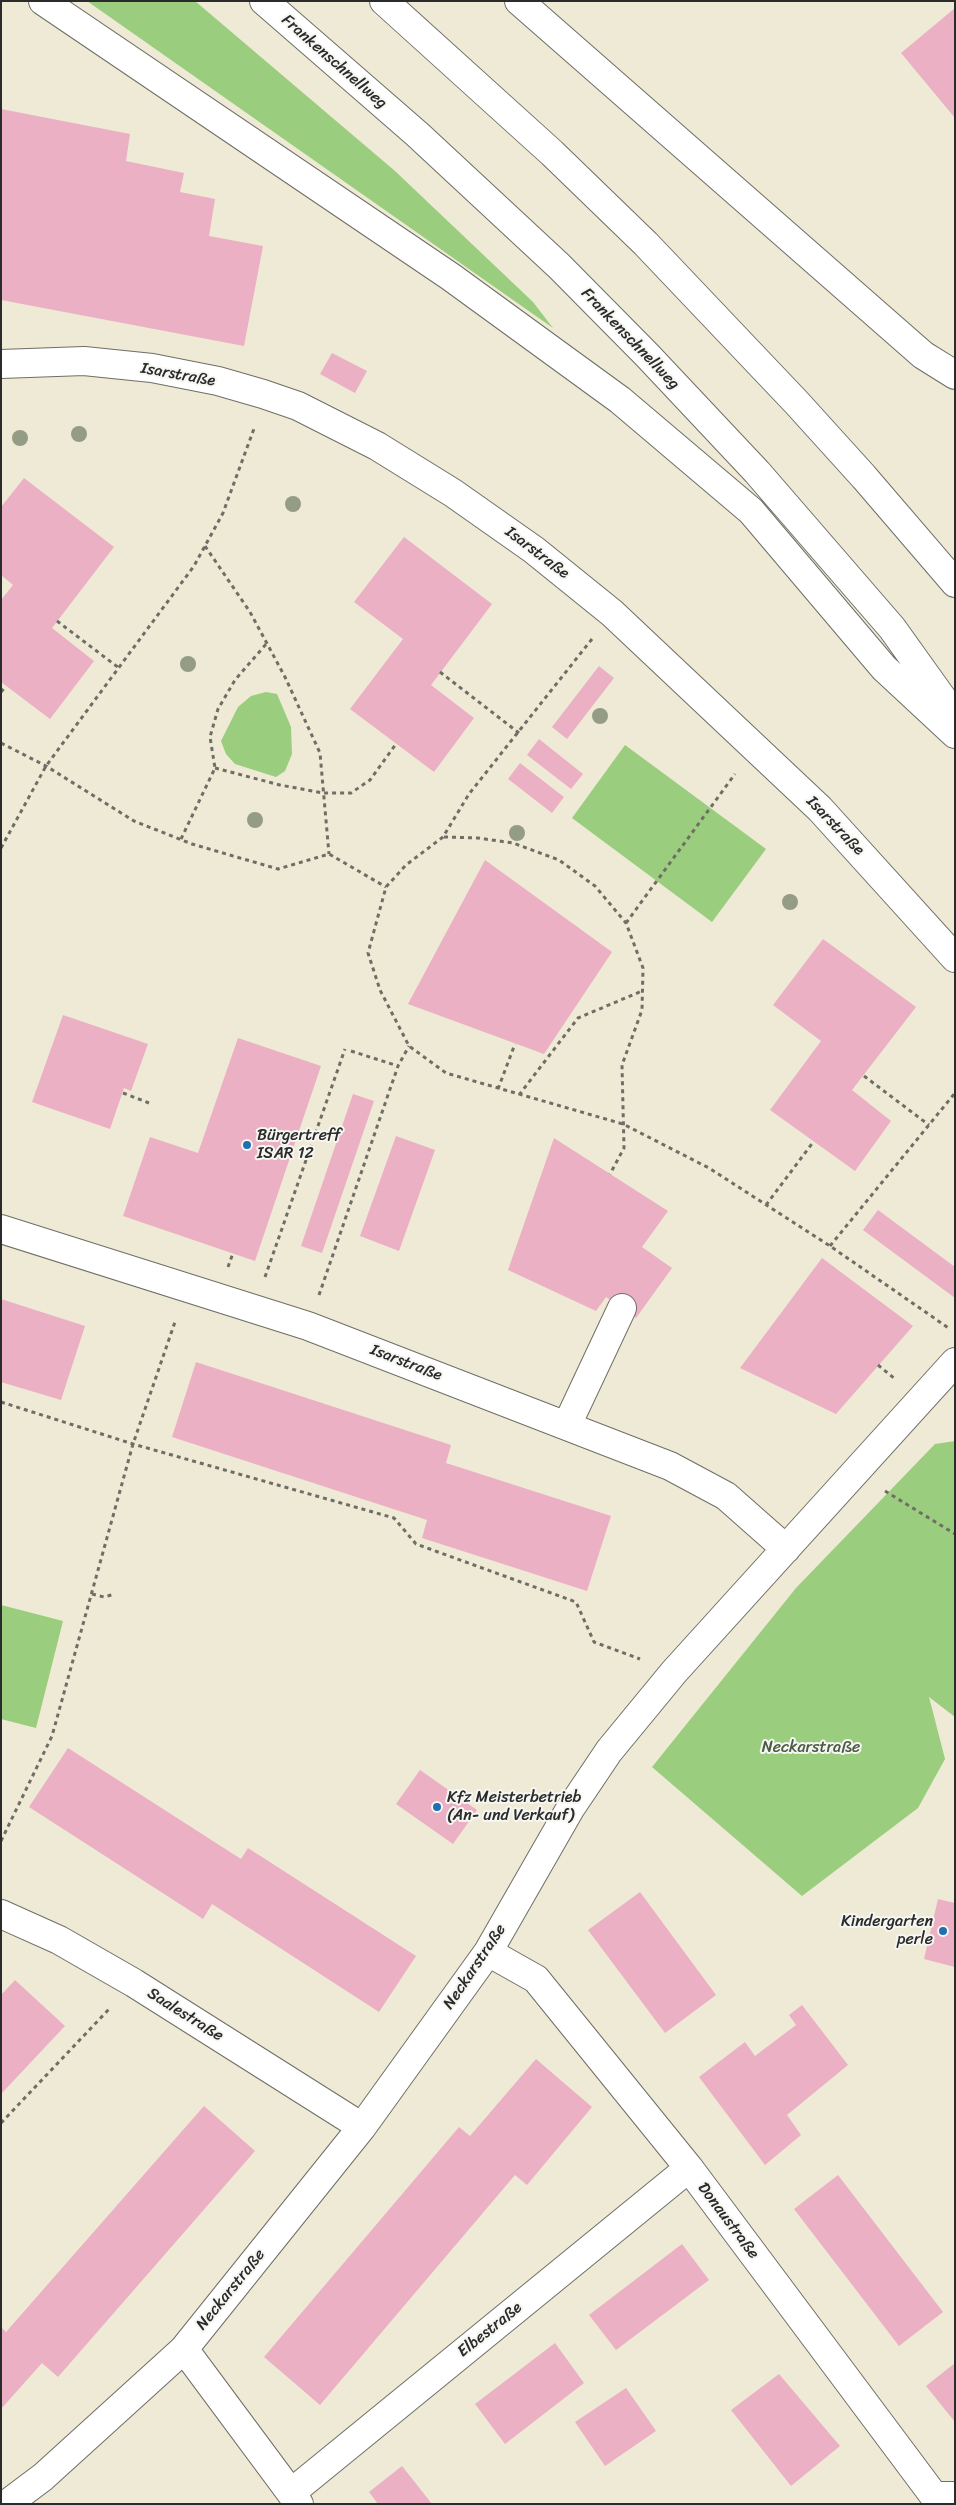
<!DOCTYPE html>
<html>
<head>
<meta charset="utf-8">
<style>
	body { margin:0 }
	#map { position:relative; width:956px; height:2505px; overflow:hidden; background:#eeead5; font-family:Sriracha,sans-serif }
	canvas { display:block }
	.frame { position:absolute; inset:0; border:2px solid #2b2b2b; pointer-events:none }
</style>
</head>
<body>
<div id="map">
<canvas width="956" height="2505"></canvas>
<div class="frame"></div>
</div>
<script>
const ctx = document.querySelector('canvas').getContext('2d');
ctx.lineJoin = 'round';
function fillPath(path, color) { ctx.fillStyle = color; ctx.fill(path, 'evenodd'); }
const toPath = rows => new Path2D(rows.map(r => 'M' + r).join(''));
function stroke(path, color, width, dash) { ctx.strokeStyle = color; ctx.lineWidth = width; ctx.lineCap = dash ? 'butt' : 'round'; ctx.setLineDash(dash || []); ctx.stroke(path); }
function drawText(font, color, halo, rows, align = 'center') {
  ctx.font = font + ' Sriracha,sans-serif'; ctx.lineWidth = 4; ctx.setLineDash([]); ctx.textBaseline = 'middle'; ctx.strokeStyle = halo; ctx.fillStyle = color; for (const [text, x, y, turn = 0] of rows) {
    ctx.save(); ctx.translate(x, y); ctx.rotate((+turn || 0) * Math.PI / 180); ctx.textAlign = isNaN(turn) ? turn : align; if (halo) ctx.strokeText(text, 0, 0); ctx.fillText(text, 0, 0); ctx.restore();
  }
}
fillPath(toPath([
	[87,1,195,1,395,171,533,302,553,328],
	[266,692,277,694,291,727,292,754,285,771,276,777,235,764,226,754,221,741,238,707,251,696],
	[625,745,766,849,712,922,572,818],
	[955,1441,955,1717,929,1697,945,1759,918,1808,802,1896,652,1767,796,1588,935,1444],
	[1,1605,63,1621,36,1728,1,1719]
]), '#9acd7d');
fillPath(toPath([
	[955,8,955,118,901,53],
	[1,109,130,134,126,161,184,173,180,192,215,199,209,236,263,246,244,346,1,300],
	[332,353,367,371,355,393,320,374],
	[24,478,114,547,52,628,94,661,50,719,1,682,1,600,13,585,1,575,1,507],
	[404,537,492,604,431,685,474,718,434,772,350,709,403,639,354,602],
	[599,666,614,678,567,739,552,727],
	[539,739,583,774,571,789,527,755],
	[520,763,564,797,552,813,508,779],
	[485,860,612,952,544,1054,408,1004],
	[823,939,916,1007,852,1090,891,1121,855,1171,770,1110,821,1041,773,1005],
	[63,1015,148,1044,131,1091,124,1088,110,1129,32,1102],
	[238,1038,321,1066,255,1261,123,1216,150,1137,198,1153],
	[353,1094,374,1101,322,1253,301,1246],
	[396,1136,435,1150,399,1251,360,1236],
	[554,1138,668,1211,642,1247,672,1268,636,1318,606,1297,596,1311,508,1270],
	[878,1210,955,1267,955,1298,863,1230],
	[822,1258,913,1326,836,1414,740,1368],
	[1,1299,85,1326,61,1400,1,1382],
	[196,1362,451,1445,446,1463,611,1516,587,1591,422,1538,427,1520,172,1437],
	[68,1748,241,1859,248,1848,416,1956,379,2012,212,1904,203,1919,29,1807],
	[420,1770,477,1810,453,1844,396,1804],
	[640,1892,716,1995,665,2033,588,1930],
	[938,1899,955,1903,955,1967,924,1959],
	[15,1980,65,2026,1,2094,1,1995],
	[802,2005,848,2065,787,2115,801,2135,765,2165,699,2077,745,2042,755,2056,796,2025,789,2015],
	[536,2059,592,2107,527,2185,515,2175,320,2405,264,2357,459,2127,470,2136],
	[204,2106,255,2151,58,2377,42,2363,1,2409,1,2327,6,2332],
	[838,2175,943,2312,899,2346,794,2209],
	[682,2244,709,2280,616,2350,589,2315],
	[555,2343,584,2383,505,2444,475,2404],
	[955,2363,955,2422,926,2386],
	[779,2374,840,2446,791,2486,731,2410],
	[626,2388,656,2431,605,2466,575,2422],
	[402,2466,432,2504,378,2504,369,2492]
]), '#ebb0c4');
const minor = toPath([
	[519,1,923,355,955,375],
	[1,364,84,361,152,368,218,381,263,394,298,406,377,446,453,493,534,550,612,613,820,809,955,958],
	[1,1229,308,1326,670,1466,726,1496,786,1549],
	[567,1425,622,1308],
	[1,1914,59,1940,134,1983,362,2127],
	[488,1952,536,1979,689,2168,934,2496,955,2496],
	[184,2349,299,2504],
	[292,2492,689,2168],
	[7,2504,43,2477,184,2349,362,2127,488,1952,570,1809,609,1751,674,1672,955,1362]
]);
const highway = toPath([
	[43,1,451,277,620,400,751,511,884,668,955,734],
	[264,1,417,134,559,266,647,355,757,472,892,628,955,716],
	[384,1,552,153,646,244,797,403,864,477,955,583]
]);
stroke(minor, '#6f6e66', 30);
stroke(highway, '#6f6e66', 30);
stroke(toPath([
	[205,546,250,612,285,677,320,753,329,854],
	[57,621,119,668],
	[592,639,469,794,443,837,406,865,386,887,368,953,380,990,409,1046,446,1073,623,1124,709,1168,830,1246,950,1329],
	[440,672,519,733],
	[1,692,6,686],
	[1,743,46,766,134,821,192,844,278,869,329,854,386,887],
	[215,768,280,785,323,793,351,793,370,780,396,744],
	[444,837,478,838,513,843,559,860,595,886,626,923,643,968,642,1010,622,1065,624,1148,610,1174],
	[181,839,215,768,210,737,218,709,235,680,267,643],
	[1,848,46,766,194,566,223,513,255,426],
	[626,923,735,774],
	[351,1051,398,1066],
	[864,1076,929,1125],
	[498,1089,515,1044],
	[123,1093,149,1103],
	[519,1095,578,1018,642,991],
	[766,1205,814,1141],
	[830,1246,955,1093],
	[228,1267,233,1253],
	[265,1277,345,1049],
	[319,1295,398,1066,409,1046],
	[878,1365,895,1379],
	[1,1402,133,1444,394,1518,416,1544,576,1602,594,1642,640,1659],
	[885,1491,955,1534],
	[92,1594,104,1597,115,1594],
	[1,1841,52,1736,133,1444,176,1319],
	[1,2123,111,2007]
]), '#6f6e66', 3, [4, 4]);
stroke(minor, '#fff', 28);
stroke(highway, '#fff', 28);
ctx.fillStyle = '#959c85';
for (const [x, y] of [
	[79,434],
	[20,438],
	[293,504],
	[188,664],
	[600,716],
	[255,820],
	[517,833],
	[790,902]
]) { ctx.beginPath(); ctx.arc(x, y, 8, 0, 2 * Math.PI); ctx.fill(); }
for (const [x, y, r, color] of [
	[247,1145,5,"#1f6fb2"],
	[437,1807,5,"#1f6fb2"],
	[943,1931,5,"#1f6fb2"]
]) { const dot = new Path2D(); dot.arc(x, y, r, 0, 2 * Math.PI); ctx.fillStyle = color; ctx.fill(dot); stroke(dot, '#f6f6f2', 2); }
drawText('16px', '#2b2b2b', '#f6f6f2', [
	["Frankenschnellweg",334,62,41],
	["Frankenschnellweg",630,339,46],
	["Isarstraße",178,375,10],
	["Isarstraße",537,553,37],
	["Isarstraße",835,826,46],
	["Isarstraße",406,1363,21],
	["Neckarstraße",475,1967,-56],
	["Saalestraße",185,2015,32],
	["Donaustraße",728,2221,53],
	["Neckarstraße",231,2290,-51],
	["Elbestraße",490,2330,-39]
]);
drawText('16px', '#2b2b2b', '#f6f6f2', [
	["Bürgertreff",257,1136],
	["ISAR 12",257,1154],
	["Kfz Meisterbetrieb",447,1798],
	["(An- und Verkauf)",447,1816],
	["Kindergarten",933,1922,"right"],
	["perle",933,1940,"right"]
], 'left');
drawText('16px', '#4c5c44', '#f6f6f2', [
	["Neckarstraße",811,1748]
]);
</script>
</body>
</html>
